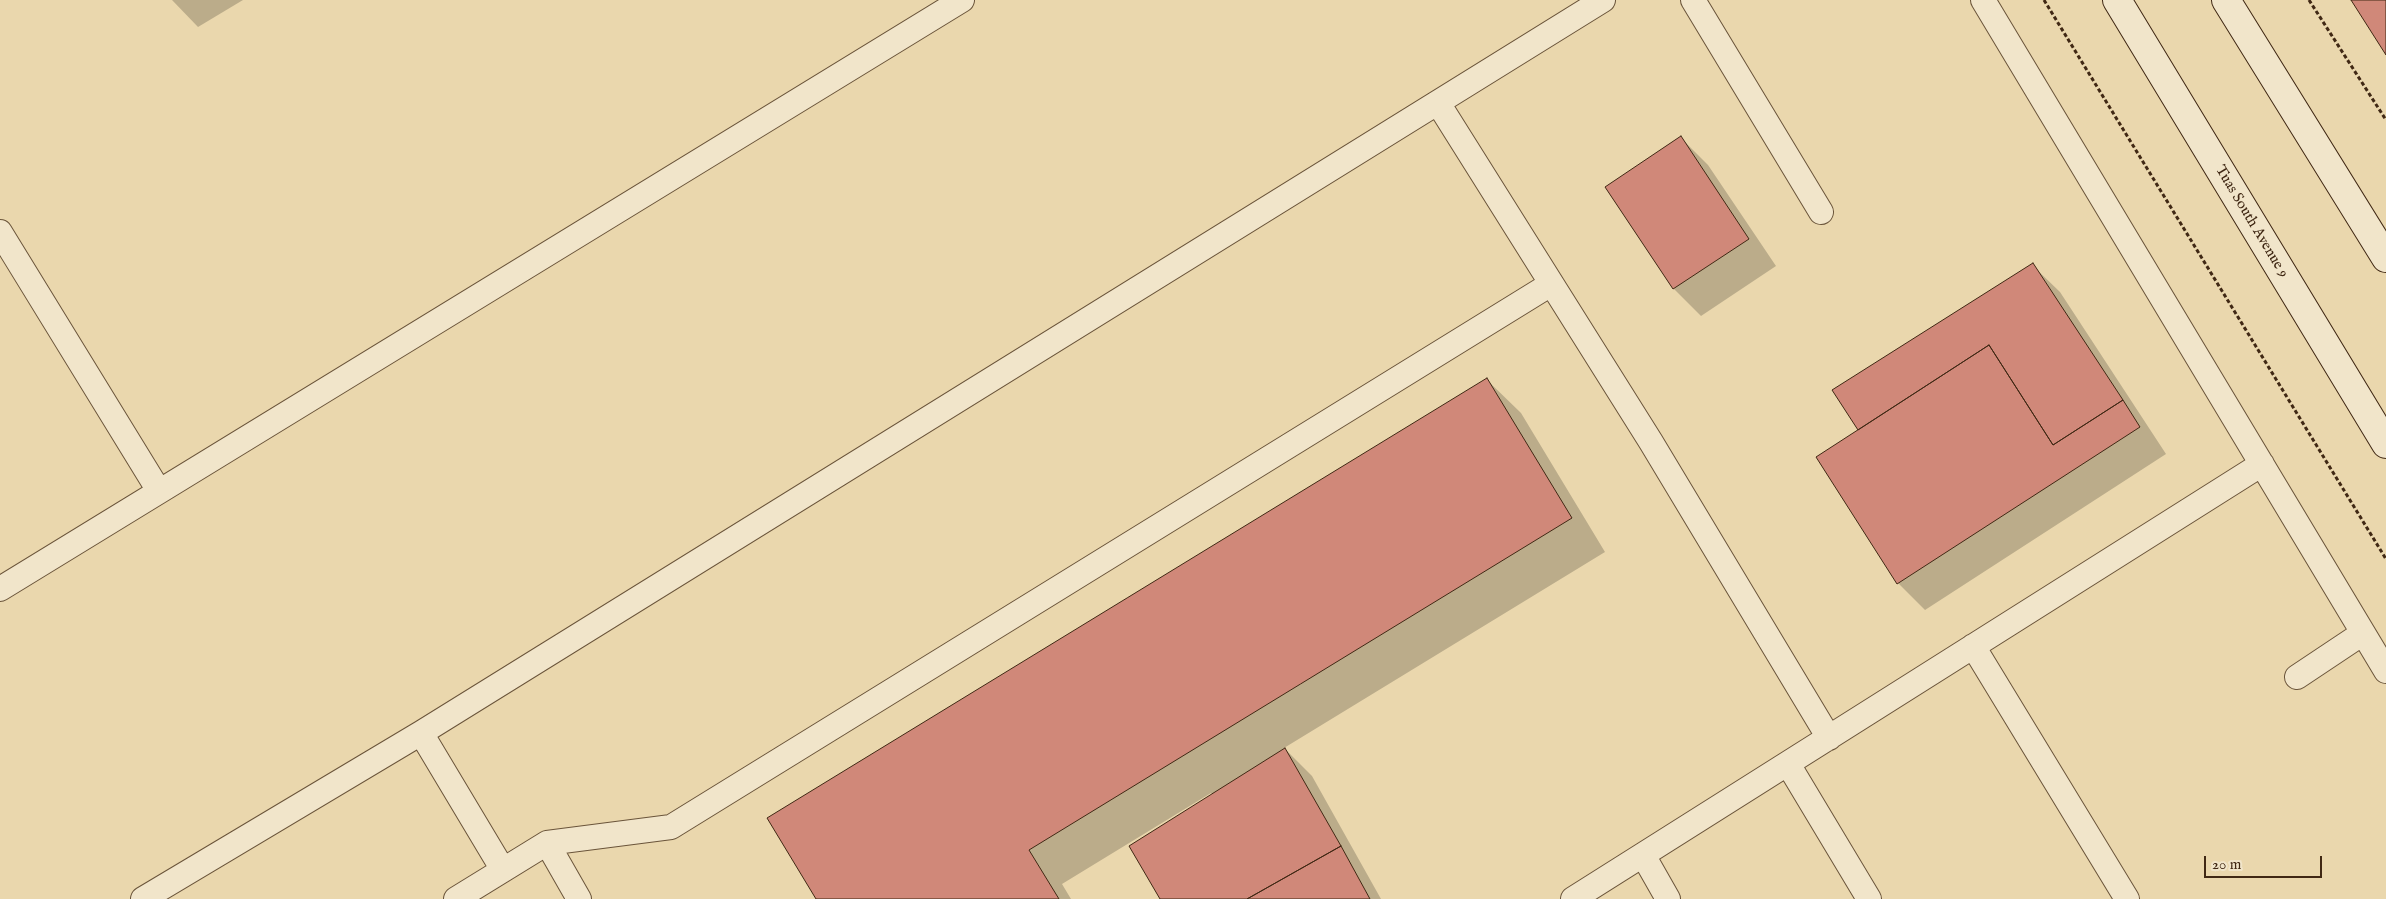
<!DOCTYPE html>
<html>
<head>
<meta charset="utf-8">
<style>
	body { margin:0 }
	#map { position:relative; width:2386px; height:899px; overflow:hidden; background:#ead7ad; font-family:"IM FELL English",serif }
	canvas { display:block }
	.scale { position:absolute; left:2204px; top:856px; width:118px; height:22px; box-sizing:border-box; border:2px solid #402814; border-top:0; padding-left:6px; font-size:15px; line-height:18px; white-space:nowrap; color:#402814; -webkit-text-stroke:4px #f1e5ca; paint-order:stroke }
</style>
</head>
<body>
<div id="map">
<canvas width="2386" height="899"></canvas>
<div class="scale">20 m</div>
</div>
<script>
const ctx = document.querySelector('canvas').getContext('2d');
ctx.lineJoin = 'round';
function fillPath(path, color) { ctx.fillStyle = color; ctx.fill(path, 'evenodd'); }
const toPath = rows => new Path2D(rows.map(r => 'M' + r).join(''));
function stroke(path, color, width, dash) { ctx.strokeStyle = color; ctx.lineWidth = width; ctx.lineCap = dash ? 'butt' : 'round'; ctx.setLineDash(dash || []); ctx.stroke(path); }
function drawText(font, color, halo, rows, align = 'center') {
  ctx.font = font + ' "IM FELL English",serif'; ctx.lineWidth = 4; ctx.setLineDash([]); ctx.textBaseline = 'middle'; ctx.strokeStyle = halo; ctx.fillStyle = color; for (const [text, x, y, turn = 0] of rows) {
    ctx.save(); ctx.translate(x, y); ctx.rotate((+turn || 0) * Math.PI / 180); ctx.textAlign = isNaN(turn) ? turn : align; if (halo) ctx.strokeText(text, 0, 0); ctx.fillText(text, 0, 0); ctx.restore();
  }
}
fillPath(toPath([
	[172,0,243,0,198,27],
	[1681,138,1708,165,1776,266,1701,316,1674,289,1607,187],
	[2032,265,2060,292,2166,454,1925,610,1898,583,1860,430],
	[1487,380,1521,413,1605,552,1284,748,1312,776,1381,899,1161,899,1213,795,1211,793,1062,884,1071,899,817,899]
]), '#0003');
const building = toPath([
	[2351,0,2386,0,2386,55,2351,0],
	[1681,136,1749,239,1673,289,1605,187,1681,136],
	[2033,263,2123,400,2053,445,1989,345,1858,430,1832,390,2033,263],
	[1989,345,2053,445,2123,400,2140,427,1897,584,1816,457,1989,345],
	[1487,378,1572,518,1029,850,1059,899,816,899,767,818,1487,378],
	[1285,748,1341,846,1247,899,1160,899,1129,846,1285,748],
	[1341,846,1370,899,1247,899,1341,846]
]);
fillPath(building, '#d08879');
stroke(building, '#402814', 1);
const lane = toPath([
	[1693,0,1821,212],
	[1983,0,2386,671],
	[1438,103,1651,442,1829,738],
	[0,232,159,491],
	[0,589,962,0],
	[1973,646,2127,899],
	[2297,677,2363,633],
	[421,733,503,870],
	[1788,764,1869,899],
	[547,843,579,899],
	[1643,855,1668,899],
	[143,899,421,733,1603,0],
	[456,899,547,843,671,827,1551,284],
	[1573,899,2262,464]
]);
const secondary = toPath([
	[2117,0,2386,444],
	[2226,0,2386,258]
]);
stroke(lane, '#6a543a', 26);
stroke(secondary, '#402814', 30);
stroke(toPath([
	[2044,0,2386,559],
	[2309,0,2386,120]
]), '#402814', 3, [4, 2.5]);
stroke(lane, '#f1e5ca', 24);
stroke(secondary, '#f1e5ca', 28);
drawText('15px', '#402814', '#f1e5ca', [
	["Tuas South Avenue 9",2251,222,59]
]);
</script>
</body>
</html>
